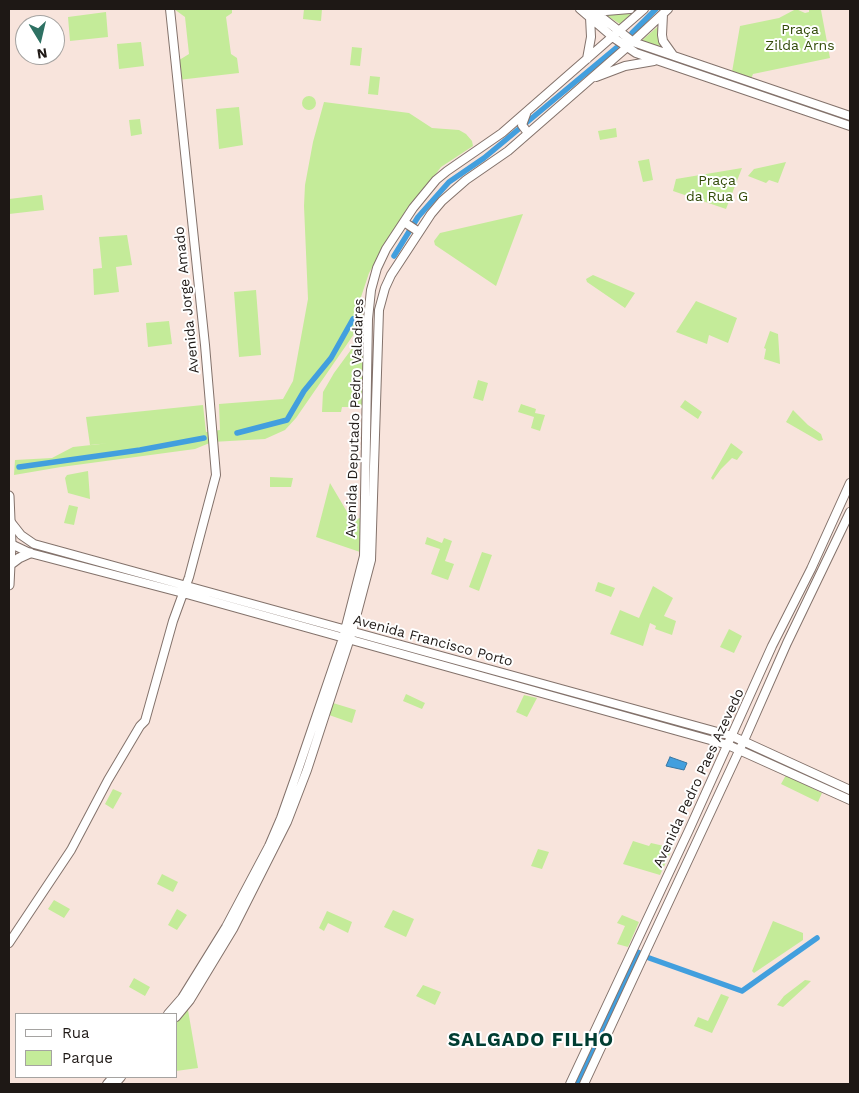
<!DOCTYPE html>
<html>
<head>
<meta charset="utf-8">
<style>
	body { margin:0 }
	#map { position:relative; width:859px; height:1093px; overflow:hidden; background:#f8e4dc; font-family:"Work Sans",sans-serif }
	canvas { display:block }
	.frame { position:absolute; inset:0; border:10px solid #1e1815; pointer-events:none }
	.legend { position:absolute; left:15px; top:1013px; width:162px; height:65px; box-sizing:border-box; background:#fff; border:1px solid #a5a3a1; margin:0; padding:6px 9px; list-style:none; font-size:15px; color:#1e1815 }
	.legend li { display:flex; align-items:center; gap:10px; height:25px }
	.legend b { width:25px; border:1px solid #a5a3a1 }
	.north { position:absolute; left:15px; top:15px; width:50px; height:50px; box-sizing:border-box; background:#fff; border:1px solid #a5a3a1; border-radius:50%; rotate:171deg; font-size:14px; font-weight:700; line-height:20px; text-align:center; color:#1e1815 }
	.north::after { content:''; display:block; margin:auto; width:18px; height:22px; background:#2e7163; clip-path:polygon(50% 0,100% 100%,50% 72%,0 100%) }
</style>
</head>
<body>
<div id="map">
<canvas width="859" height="1093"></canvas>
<div class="frame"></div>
<ul class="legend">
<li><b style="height:6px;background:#fff"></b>Rua</li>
<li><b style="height:14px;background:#c4eb99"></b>Parque</li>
</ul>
<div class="north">N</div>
</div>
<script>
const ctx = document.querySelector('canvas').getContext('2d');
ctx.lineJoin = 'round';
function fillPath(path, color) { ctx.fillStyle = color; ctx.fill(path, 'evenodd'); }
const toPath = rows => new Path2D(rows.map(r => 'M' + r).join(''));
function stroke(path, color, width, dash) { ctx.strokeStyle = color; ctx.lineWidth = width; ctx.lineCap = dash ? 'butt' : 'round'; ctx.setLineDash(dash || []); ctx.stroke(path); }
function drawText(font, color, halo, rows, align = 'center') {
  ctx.font = font + ' "Work Sans",sans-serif'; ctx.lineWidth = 4; ctx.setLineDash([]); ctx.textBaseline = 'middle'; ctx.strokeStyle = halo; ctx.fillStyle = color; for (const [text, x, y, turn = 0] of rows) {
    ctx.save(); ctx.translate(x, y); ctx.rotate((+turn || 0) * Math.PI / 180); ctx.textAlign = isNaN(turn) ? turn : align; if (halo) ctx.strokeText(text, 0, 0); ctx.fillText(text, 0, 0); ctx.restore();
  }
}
fillPath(toPath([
	[174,9,232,9,232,13,226,17,231,54,237,58,239,73,178,80,176,62,189,54,185,17],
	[304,9,322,9,321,21,303,19],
	[796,9,805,13,809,12,809,9,821,10,830,58,753,74,751,79,732,72,740,26,779,18],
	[636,10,620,24,603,13],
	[106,12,108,37,70,41,68,17],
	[663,22,664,34,671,53,640,42],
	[141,42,144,66,119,69,117,44],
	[352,47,362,48,360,66,350,65],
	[370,76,380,77,378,95,368,94],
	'302 103a7 7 0 1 1 14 0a7 7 0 1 1-14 0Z',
	[324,102,409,113,432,128,459,130,466,134,472,141,473,146,441,167,404,216,369,273,361,297,363,321,296,418,285,430,265,439,212,442,195,449,61,467,14,475,15,460,52,458,73,447,110,443,90,445,86,417,203,405,206,432,220,430,219,404,283,399,293,381,308,299,304,206,305,185,313,142],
	[239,107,243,145,219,149,216,109],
	[140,119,142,134,131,136,129,120],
	[616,128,617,137,600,140,598,131],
	[649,159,653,180,643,182,638,161],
	[786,162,778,183,769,180,766,183,748,176,754,169],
	[742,168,726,209,673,191,676,179],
	[42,195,44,210,9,214,9,199],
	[523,214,496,286,435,245,434,241,440,233],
	[127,235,132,265,116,267,119,292,94,295,93,269,102,268,99,237],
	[593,275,635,293,625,308,587,282,586,279],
	[256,290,261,355,239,357,234,292],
	[696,301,737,318,728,343,709,335,707,344,676,332],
	[169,321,172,344,148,347,146,323],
	[770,331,778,334,780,364,764,359,766,349,764,348],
	[364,332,363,407,342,407,341,412,322,412,323,392,334,373],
	[478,380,488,383,483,401,473,398],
	[685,400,702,412,698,419,680,407],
	[521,404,536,409,535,413,545,415,540,431,531,428,534,417,518,412],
	[793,410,808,425,821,434,823,440,819,441,786,422],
	[731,443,743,452,737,460,732,458,721,469,713,480,711,478],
	[88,471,90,499,68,493,65,478,67,475],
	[270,477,293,478,291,487,270,487],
	[330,483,353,522,361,517,360,552,316,537],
	[69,505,78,507,74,525,64,523],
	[427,537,442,543,444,538,452,541,445,561,454,564,448,580,431,574,440,549,425,544],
	[482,552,492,555,479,591,469,587],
	[598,582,615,588,611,597,595,591],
	[653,586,673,598,664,616,676,621,672,635,655,629,656,626,650,623,643,646,610,634,620,610,639,618],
	[729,629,742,636,734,653,720,647],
	[406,694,425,703,422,709,403,701],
	[524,695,537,698,527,717,516,712],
	[333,703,356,710,352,723,329,715],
	[786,775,822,793,818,802,781,784],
	[113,789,122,793,113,809,105,804],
	[633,841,649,846,651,843,664,846,666,841,674,845,660,875,623,864],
	[538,849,549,852,542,869,531,866],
	[162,874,178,882,173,892,157,884],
	[54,900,70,909,64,918,48,909],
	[177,909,187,915,177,930,168,925],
	[393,910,414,919,406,937,384,927],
	[327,911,352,922,348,933,328,923,324,931,319,928],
	[622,915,639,922,628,947,617,944,625,926,617,923],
	[773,921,803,933,803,940,754,973,752,971],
	[134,978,150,987,145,996,129,987],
	[805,980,811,981,805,987,783,1007,777,1005,784,996],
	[423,985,441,992,435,1005,416,996],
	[721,994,729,997,712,1033,694,1026,698,1017,708,1021],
	[188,1010,198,1068,176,1071,176,1022]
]), '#c4eb99');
const water = toPath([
	[670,757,687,763,684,770,666,766,670,757]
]);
fillPath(water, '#429fde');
stroke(water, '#3776a2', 1);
stroke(toPath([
	[632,33,656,9],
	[670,61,850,120],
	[394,256,418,217,449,182,484,158,616,48],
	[237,433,287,420,304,391,331,358,353,319],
	[19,467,140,450,204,438],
	[638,954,742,991,817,938]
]), '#429fde', 5.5);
stroke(toPath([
	[576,1084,638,954]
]), '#429fde', 9);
const secondary = toPath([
	[580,9,614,38,636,53,850,126],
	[591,9,633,42,850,116],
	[594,12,630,9],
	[663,14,662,35,663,41,673,55],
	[587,59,591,37,590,17],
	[596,77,625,66,654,61],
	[526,114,522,125,528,133],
	[404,222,419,232],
	[10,521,21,535,34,544,732,736,850,790],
	[11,544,30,553,183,593,728,745,850,800],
	[9,943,71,850,108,780,140,726,145,721,173,621,189,577,216,475,205,345,170,9],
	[168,1014,182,998,226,927,269,846,281,818,299,767,343,638,364,556,368,319,371,290,377,268,386,249,413,208,436,180,447,171,502,133,644,9],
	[176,1017,190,1000,233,929,287,822,307,770,352,632,371,560,379,310,385,288,391,275,431,214,442,201,466,180,508,151,626,48,668,9],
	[107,1084,113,1077],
	[115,1084,121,1077],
	[570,1084,689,830,772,646,811,569,850,483],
	[584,1084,746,736,787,643,850,512]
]);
const primary = toPath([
	[9,496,11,544,9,585],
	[11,564,19,558,30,553]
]);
stroke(secondary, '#83726b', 10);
stroke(primary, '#83726b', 11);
stroke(secondary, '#fff', 8);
stroke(primary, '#fff', 9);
drawText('14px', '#324b08', '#fff', [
	["Praça",800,30],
	["Zilda Arns",800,46],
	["Praça",717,181],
	["da Rua G",717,197]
]);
drawText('14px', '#1e1815', '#fff', [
	["Avenida Jorge Amado",187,300,-96],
	["Avenida Deputado Pedro Valadares",355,418,-88],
	["Avenida Francisco Porto",433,641,15],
	["Avenida Pedro Paes Azevedo",699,778,-65]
]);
ctx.letterSpacing = '1px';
drawText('bold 19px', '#003d32', '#fff', [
	["SALGADO FILHO",531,1040]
]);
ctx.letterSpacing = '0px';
</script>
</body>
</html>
